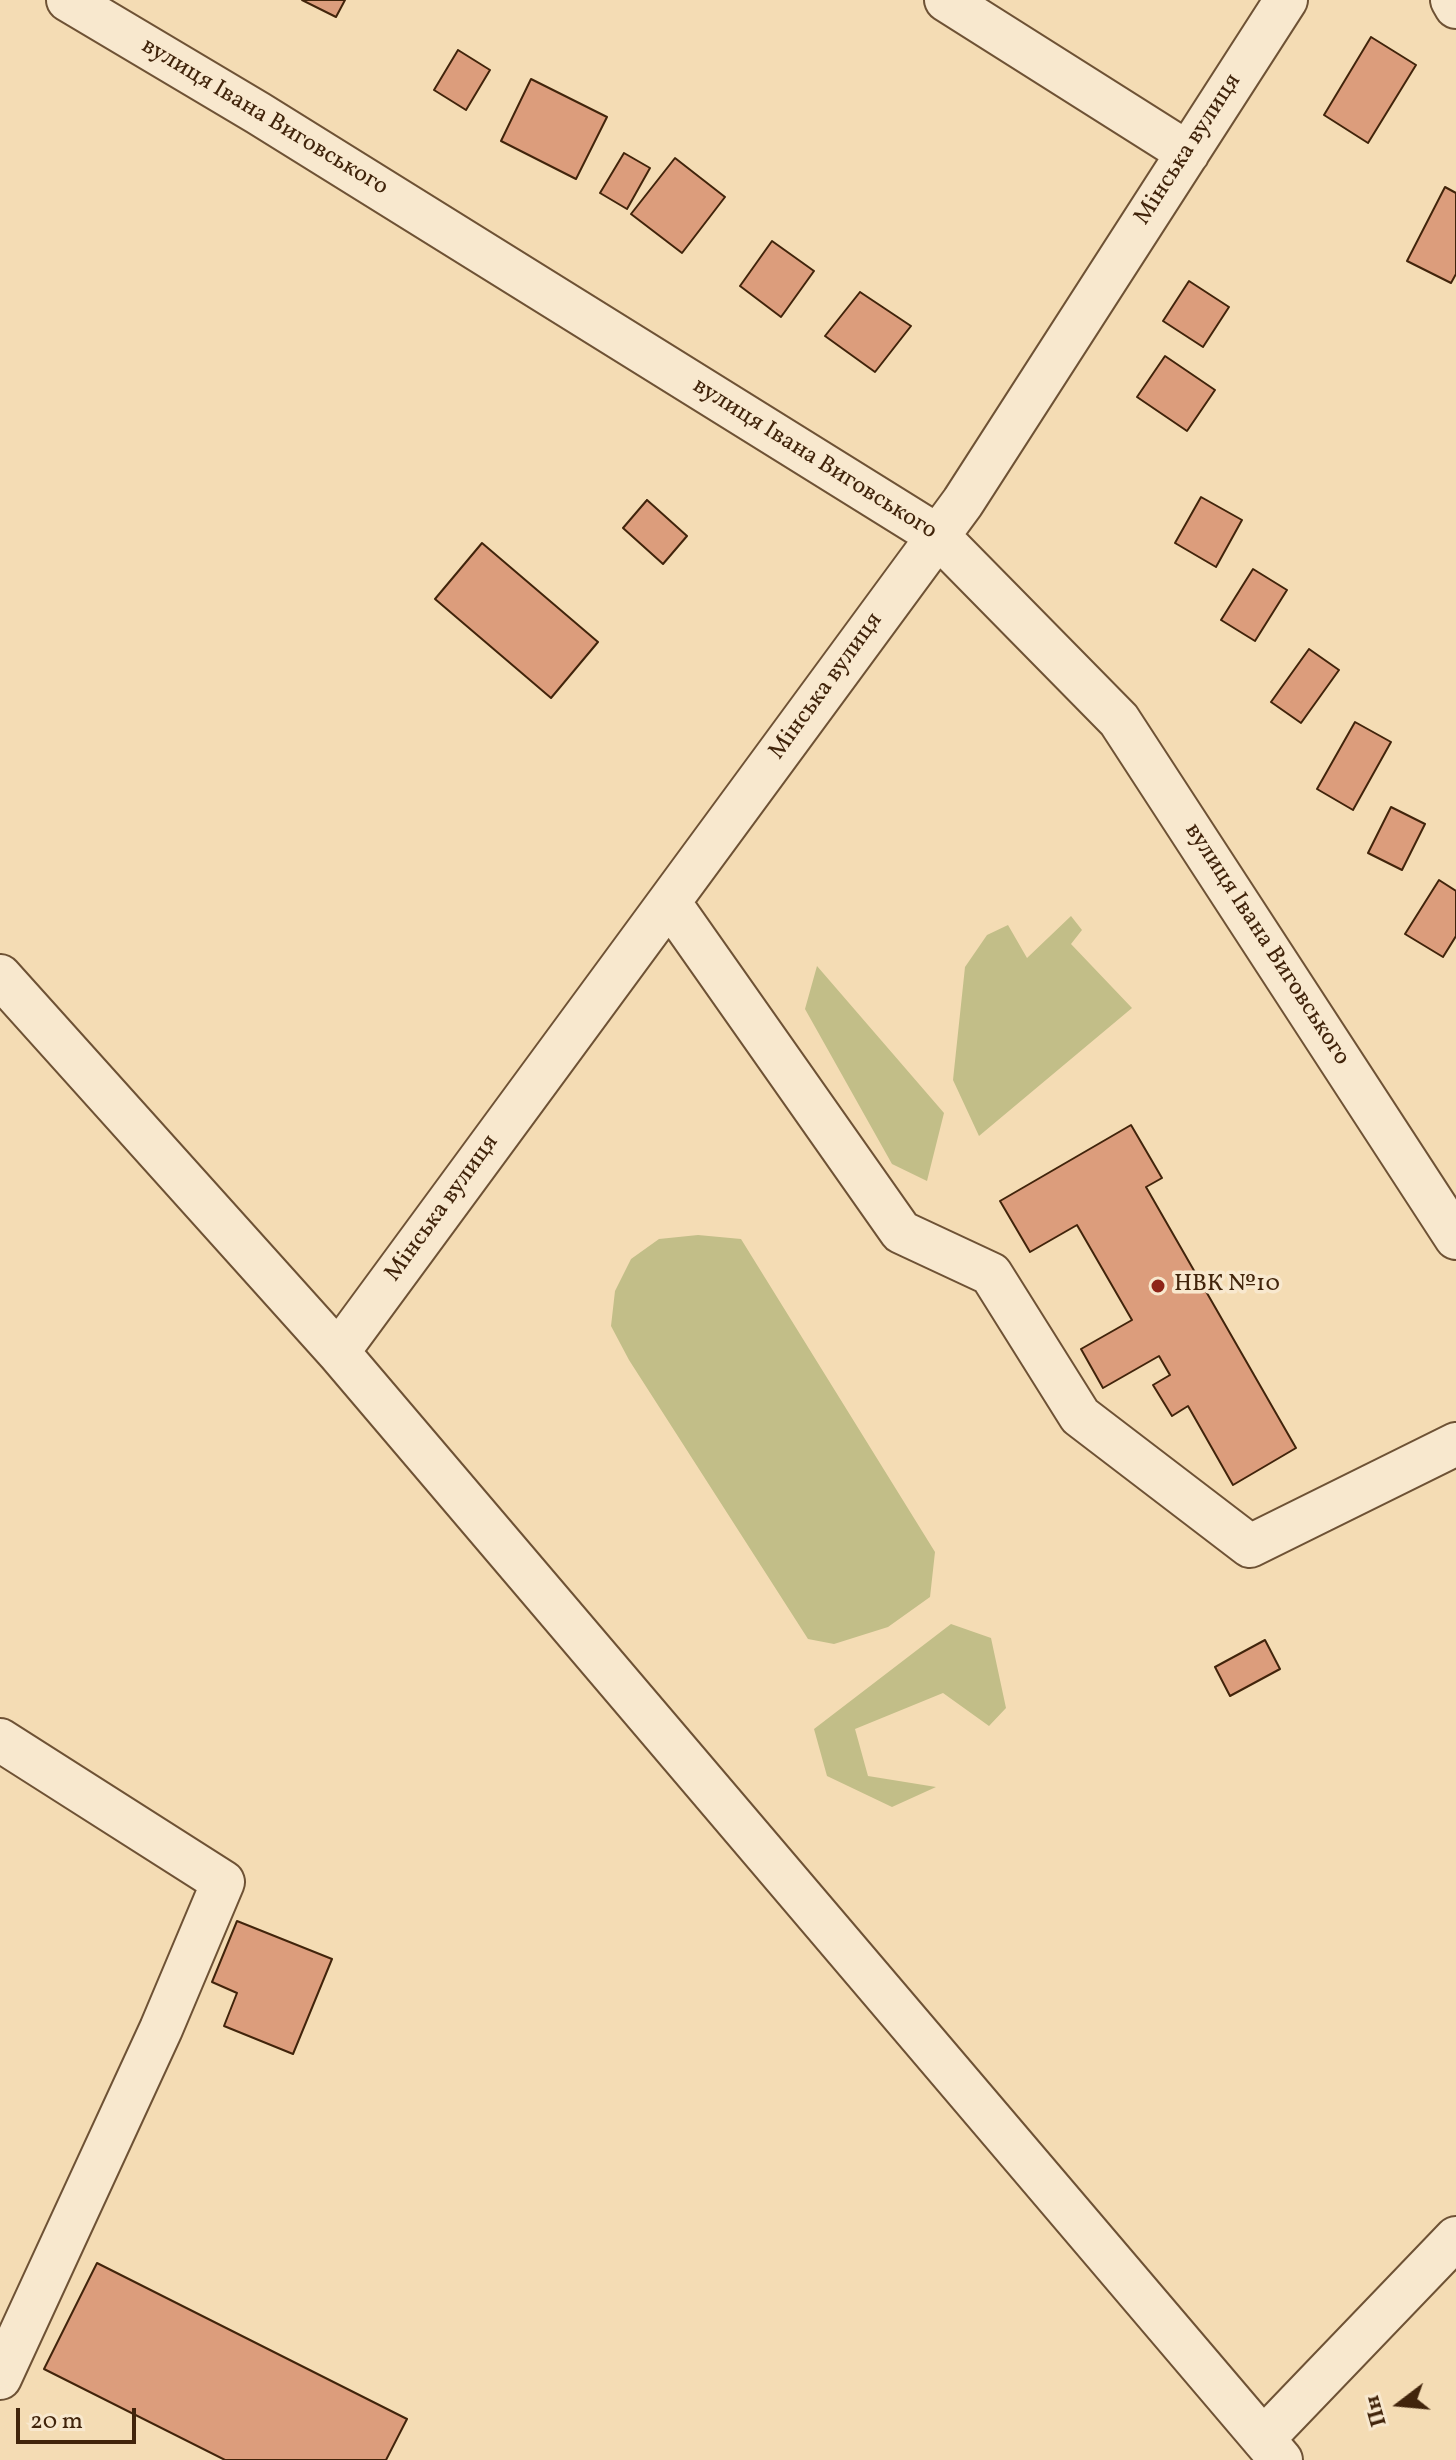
<!DOCTYPE html>
<html>
<head>
<meta charset="utf-8">
<style>
	body { margin:0 }
	#map { position:relative; width:1456px; height:2460px; overflow:hidden; background:#f4dcb4; font-family:Vollkorn,serif }
	canvas { display:block }
	.north { position:absolute; left:1360px; top:2364px; width:80px; height:80px; -webkit-text-stroke:6px #f8e8ce; paint-order:stroke; rotate:254deg; font-size:22px; font-weight:700; line-height:32px; text-align:center; color:#41240b }
	.north::after { content:''; display:block; margin:auto; width:28px; height:36px; background:#41240b; clip-path:polygon(50% 0,100% 100%,50% 72%,0 100%) }
	.scale { position:absolute; left:16px; top:2408px; width:120px; height:36px; box-sizing:border-box; border:4px solid #41240b; border-top:0; padding-left:10px; font-size:24px; line-height:28px; white-space:nowrap; color:#41240b; -webkit-text-stroke:6px #f8e8ce; paint-order:stroke }
</style>
</head>
<body>
<div id="map">
<canvas width="1456" height="2460"></canvas>
<div class="north">Пн</div>
<div class="scale">20 m</div>
</div>
<script>
const ctx = document.querySelector('canvas').getContext('2d');
ctx.lineJoin = 'round';
function fillPath(path, color) { ctx.fillStyle = color; ctx.fill(path, 'evenodd'); }
const toPath = rows => new Path2D(rows.map(r => 'M' + r).join(''));
function stroke(path, color, width, dash) { ctx.strokeStyle = color; ctx.lineWidth = width; ctx.lineCap = dash ? 'butt' : 'round'; ctx.setLineDash(dash || []); ctx.stroke(path); }
function drawText(font, color, halo, rows, align = 'center') {
  ctx.font = font + ' Vollkorn,serif'; ctx.lineWidth = 7; ctx.setLineDash([]); ctx.textBaseline = 'middle'; ctx.strokeStyle = halo; ctx.fillStyle = color; for (const [text, x, y, turn = 0] of rows) {
    ctx.save(); ctx.translate(x, y); ctx.rotate((+turn || 0) * Math.PI / 180); ctx.textAlign = isNaN(turn) ? turn : align; if (halo) ctx.strokeText(text, 0, 0); ctx.fillText(text, 0, 0); ctx.restore();
  }
}
fillPath(toPath([
	[1071,916,1082,930,1071,944,1132,1008,979,1136,953,1080,965,967,987,935,1008,925,1027,958],
	[817,966,944,1113,927,1181,892,1164,805,1009],
	[698,1235,741,1239,935,1552,930,1597,888,1627,834,1644,808,1639,629,1360,611,1326,615,1291,631,1259,659,1239],
	[951,1624,991,1638,1006,1708,989,1726,943,1693,855,1729,868,1776,936,1787,892,1807,827,1776,814,1729]
]), '#c2be88');
const building = toPath([
	[302,0,345,0,336,17,302,0],
	[1371,37,1416,65,1368,143,1324,115,1371,37],
	[458,50,490,70,466,110,434,90,458,50],
	[531,79,607,117,576,179,501,141,531,79],
	[624,153,650,168,627,209,600,193,624,153],
	[675,158,725,197,682,253,631,214,675,158],
	[1445,187,1456,193,1456,274,1451,283,1407,261,1445,187],
	[772,241,814,271,781,317,740,286,772,241],
	[1189,281,1229,307,1203,347,1163,321,1189,281],
	[860,292,911,326,875,372,825,336,860,292],
	[1165,356,1215,390,1187,431,1137,397,1165,356],
	[1201,497,1242,520,1216,567,1175,543,1201,497],
	[647,500,687,536,663,564,623,528,647,500],
	[482,543,598,642,551,698,435,599,482,543],
	[1253,569,1287,590,1255,641,1221,620,1253,569],
	[1309,649,1339,670,1301,723,1271,702,1309,649],
	[1355,722,1391,742,1353,810,1317,789,1355,722],
	[1391,807,1425,824,1402,870,1368,853,1391,807],
	[1439,880,1456,891,1456,936,1443,957,1405,934,1439,880],
	[1131,1125,1162,1178,1146,1187,1296,1448,1233,1485,1188,1406,1172,1416,1153,1385,1170,1375,1159,1356,1103,1388,1081,1349,1132,1320,1077,1225,1030,1252,1000,1201,1131,1125],
	[1265,1640,1280,1669,1230,1696,1215,1667,1265,1640],
	[237,1921,332,1959,293,2054,224,2026,237,1993,212,1982,237,1921],
	[97,2263,407,2419,386,2460,225,2460,44,2369,97,2263]
]);
fillPath(building, '#dc9d7c');
stroke(building, '#41240b', 2);
const minor = toPath([
	[68,0,258,113,938,536,1119,720,1456,1238],
	[946,0,1188,153],
	[1452,0,1456,7],
	[669,902,901,1232,991,1274,1080,1416,1250,1546,1456,1444],
	[0,976,338,1352,1281,2460],
	[338,1352,963,502,1286,0],
	[0,1740,223,1882,161,2029,0,2378],
	[1263,2439,1456,2238]
]);
stroke(minor, '#6e5235', 46);
stroke(minor, '#f8e8ce', 42);
for (const [x, y, r, color] of [
	[1158,1286,8,"#8f2418"]
]) { const dot = new Path2D(); dot.arc(x, y, r, 0, 2 * Math.PI); ctx.fillStyle = color; ctx.fill(dot); stroke(dot, '#f8e8ce', 3); }
drawText('24px', '#41240b', '#f8e8ce', [
	["вулиця Івана Виговського",264,118,31],
	["Мінська вулиця",1189,150,-57],
	["вулиця Івана Виговського",814,460,32],
	["Мінська вулиця",827,687,-54],
	["вулиця Івана Виговського",1266,945,57],
	["Мінська вулиця",443,1209,-54]
]);
drawText('24px', '#41240b', '#f8e8ce', [
	["НВК №10",1174,1286]
], 'left');
</script>
</body>
</html>
